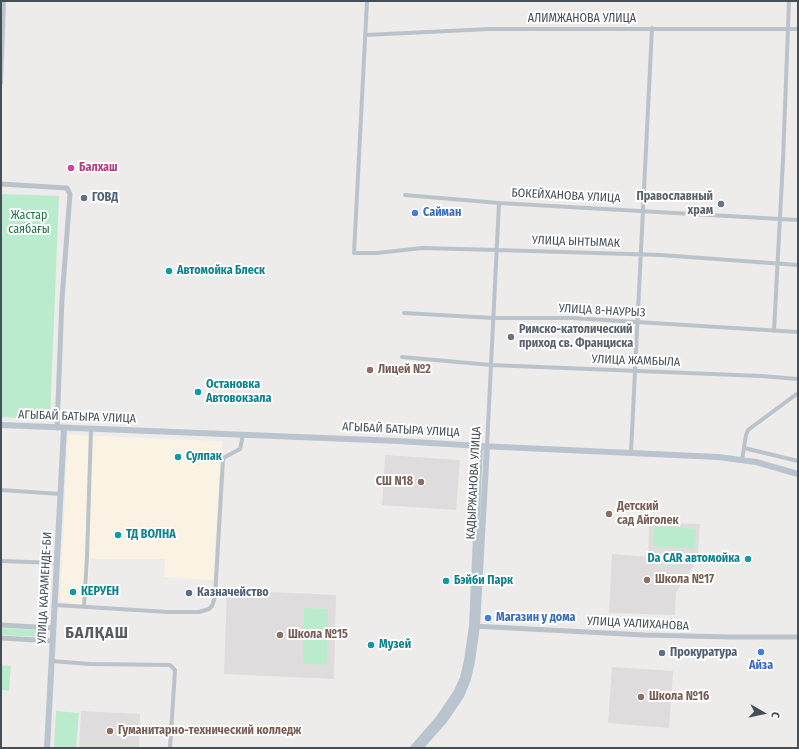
<!DOCTYPE html>
<html>
<head>
<meta charset="utf-8">
<style>
	body { margin:0 }
	#map { position:relative; width:799px; height:749px; overflow:hidden; background:#eeebeb; font-family:"Fira Sans Condensed",sans-serif }
	canvas { display:block }
	.frame { position:absolute; inset:0; border:2px solid #454f58; pointer-events:none }
	.north { position:absolute; left:743px; top:693px; width:40px; height:40px; -webkit-text-stroke:3px #fff; paint-order:stroke; rotate:99deg; font-size:11px; font-weight:700; line-height:16px; text-align:center; color:#454f58 }
	.north::after { content:''; display:block; margin:auto; width:14px; height:18px; background:#454f58; clip-path:polygon(50% 0,100% 100%,50% 72%,0 100%) }
</style>
</head>
<body>
<div id="map">
<canvas width="799" height="749"></canvas>
<div class="frame"></div>
<div class="north">С</div>
</div>
<script>
const ctx = document.querySelector('canvas').getContext('2d');
ctx.lineJoin = 'round';
function fillPath(path, color) { ctx.fillStyle = color; ctx.fill(path, 'evenodd'); }
const toPath = rows => new Path2D(rows.map(r => 'M' + r).join(''));
function stroke(path, color, width, dash) { ctx.strokeStyle = color; ctx.lineWidth = width; ctx.lineCap = dash ? 'butt' : 'round'; ctx.setLineDash(dash || []); ctx.stroke(path); }
function drawText(font, color, halo, rows, align = 'center') {
  ctx.font = font + ' "Fira Sans Condensed",sans-serif'; ctx.lineWidth = 4; ctx.setLineDash([]); ctx.textBaseline = 'middle'; ctx.strokeStyle = halo; ctx.fillStyle = color; for (const [text, x, y, turn = 0] of rows) {
    ctx.save(); ctx.translate(x, y); ctx.rotate((+turn || 0) * Math.PI / 180); ctx.textAlign = isNaN(turn) ? turn : align; if (halo) ctx.strokeText(text, 0, 0); ctx.fillText(text, 0, 0); ctx.restore();
  }
}
fillPath(toPath([
	[68,435,222,441,213,580,164,577,165,559,90,559,87,604,81,605,60,600]
]), '#faf3e4');
fillPath(toPath([
	[385,455,460,460,456,510,382,505],
	[649,522,700,524,698,552,693,567,676,592,675,615,609,613,612,554,648,557],
	[227,590,336,595,334,679,224,674],
	[612,667,673,671,669,728,608,723],
	[81,711,140,714,139,748,79,748]
]), '#dfdcdd');
fillPath(toPath([
	[1,194,59,196,50,419,1,417],
	[654,526,696,529,695,549,653,546],
	[304,608,328,609,327,665,303,664],
	[1,628,42,630,42,637,1,635],
	[1,665,11,666,9,691,1,690],
	[56,711,79,713,76,748,54,748]
]), '#bbebcd');
stroke(toPath([
	[367,1,354,253,377,253,422,248,497,250,661,255,798,265],
	[366,35,489,29,798,29],
	[1,83,4,1],
	[405,195,499,203,798,220],
	[404,313,493,318,572,318,798,332],
	[774,331,783,160,789,1],
	[402,357,491,365,761,376,798,379],
	[487,446,499,203],
	[744,448,798,461],
	[631,452,652,28],
	[742,460,746,435,748,430,798,393],
	[1,490,60,494],
	[1,561,57,563],
	[55,605,168,612,199,612,209,609,212,606,215,597,223,459,225,457,240,449,243,435],
	[84,607,87,557,91,429],
	[52,661,90,664,170,665,175,670,170,748]
]), '#bac3ca', 4);
stroke(toPath([
	[1,184,67,188,70,194,62,299,57,428],
	[1,625,53,628],
	[473,626,644,635,730,637,798,637],
	[1,638,53,641]
]), '#bac3ca', 5);
stroke(toPath([
	[1,425,398,441,480,446,718,457,756,462,798,474],
	[47,748,64,428],
	[413,748,439,718,456,693,463,678,467,660,472,626,480,446],
	[420,748,444,721,461,696,468,679,472,661,477,626,487,446]
]), '#bac4cf', 6);
for (const [x, y, r, color] of [
	[71,168,4,"#d1479c"],
	[84,198,4,"#5c6f8a"],
	[721,204,4,"#6b7280"],
	[415,213,4,"#3f7fe0"],
	[169,271,4,"#0f9aa8"],
	[511,337,4,"#6b7280"],
	[370,370,4,"#8d6e63"],
	[198,392,4,"#0f9aa8"],
	[178,457,4,"#0f9aa8"],
	[421,482,4,"#8d6e63"],
	[609,514,4,"#8d6e63"],
	[118,535,4,"#0f9aa8"],
	[748,559,4,"#0f9aa8"],
	[647,580,4,"#8d6e63"],
	[446,581,4,"#0f9aa8"],
	[73,592,4,"#0f9aa8"],
	[189,593,4,"#5c6f8a"],
	[488,618,4,"#3f7fe0"],
	[280,635,4,"#8d6e63"],
	[371,645,4,"#0f9aa8"],
	[761,652,4,"#3f7fe0"],
	[662,653,4,"#5c6f8a"],
	[641,697,4,"#8d6e63"],
	[110,731,4,"#8d6e63"]
]) { const dot = new Path2D(); dot.arc(x, y, r, 0, 2 * Math.PI); ctx.fillStyle = color; ctx.fill(dot); stroke(dot, '#fff', 1.5); }
drawText('12px', '#454f58', '#fff', [
	["АЛИМЖАНОВА УЛИЦА",582,19],
	["БОКЕЙХАНОВА УЛИЦА",566,196,3],
	["УЛИЦА ЫНТЫМАК",576,242,2],
	["УЛИЦА 8-НАУРЫЗ",602,311,3],
	["УЛИЦА ЖАМБЫЛА",636,361,2],
	["АГЫБАЙ БАТЫРА УЛИЦА",77,417,2],
	["АГЫБАЙ БАТЫРА УЛИЦА",401,430,3],
	["КАДЫРЖАНОВА УЛИЦА",474,483,-87],
	["УЛИЦА КАРАМЕНДЕ-БИ",45,588,-87],
	["УЛИЦА УАЛИХАНОВА",638,624,3]
]);
drawText('bold 12px', '#b23c85', '#fff', [
	["Балхаш",79,168]
], 'left');
drawText('bold 12px', '#5b616d', '#fff', [
	["Православный",713,197],
	["храм",713,211],
	["Римско-католический",519,330,"left"],
	["приход св. Франциска",519,344,"left"]
], 'right');
drawText('bold 12px', '#4e5e75', '#fff', [
	["ГОВД",92,198],
	["Казначейство",197,593],
	["Прокуратура",670,653]
], 'left');
drawText('bold 12px', '#366cbe', '#fff', [
	["Сайман",423,213],
	["Магазин у дома",496,618],
	["Айза",761,666,"center"]
], 'left');
drawText('12px', '#1b7447', '#fff', [
	["Жастар",29,216],
	["саябағы",29,230]
]);
drawText('bold 12px', '#0d838f', '#fff', [
	["Автомойка Блеск",177,271],
	["Остановка",206,385],
	["Автовокзала",206,399],
	["Сулпак",186,457],
	["ТД ВОЛНА",126,535],
	["Da CAR автомойка",740,559,"right"],
	["Бэйби Парк",454,581],
	["КЕРУЕН",81,592],
	["Музей",379,645]
], 'left');
drawText('bold 12px', '#785e54', '#fff', [
	["Лицей №2",378,370],
	["СШ N18",413,482,"right"],
	["Детский",617,507],
	["сад Айголек",617,521],
	["Школа №17",655,580],
	["Школа №15",288,635],
	["Школа №16",649,697],
	["Гуманитарно-технический колледж",118,731]
], 'left');
ctx.letterSpacing = '1px';
drawText('bold 16px', '#595c60', '#fff', [
	["БАЛҚАШ",97,634]
]);
ctx.letterSpacing = '0px';
</script>
</body>
</html>
